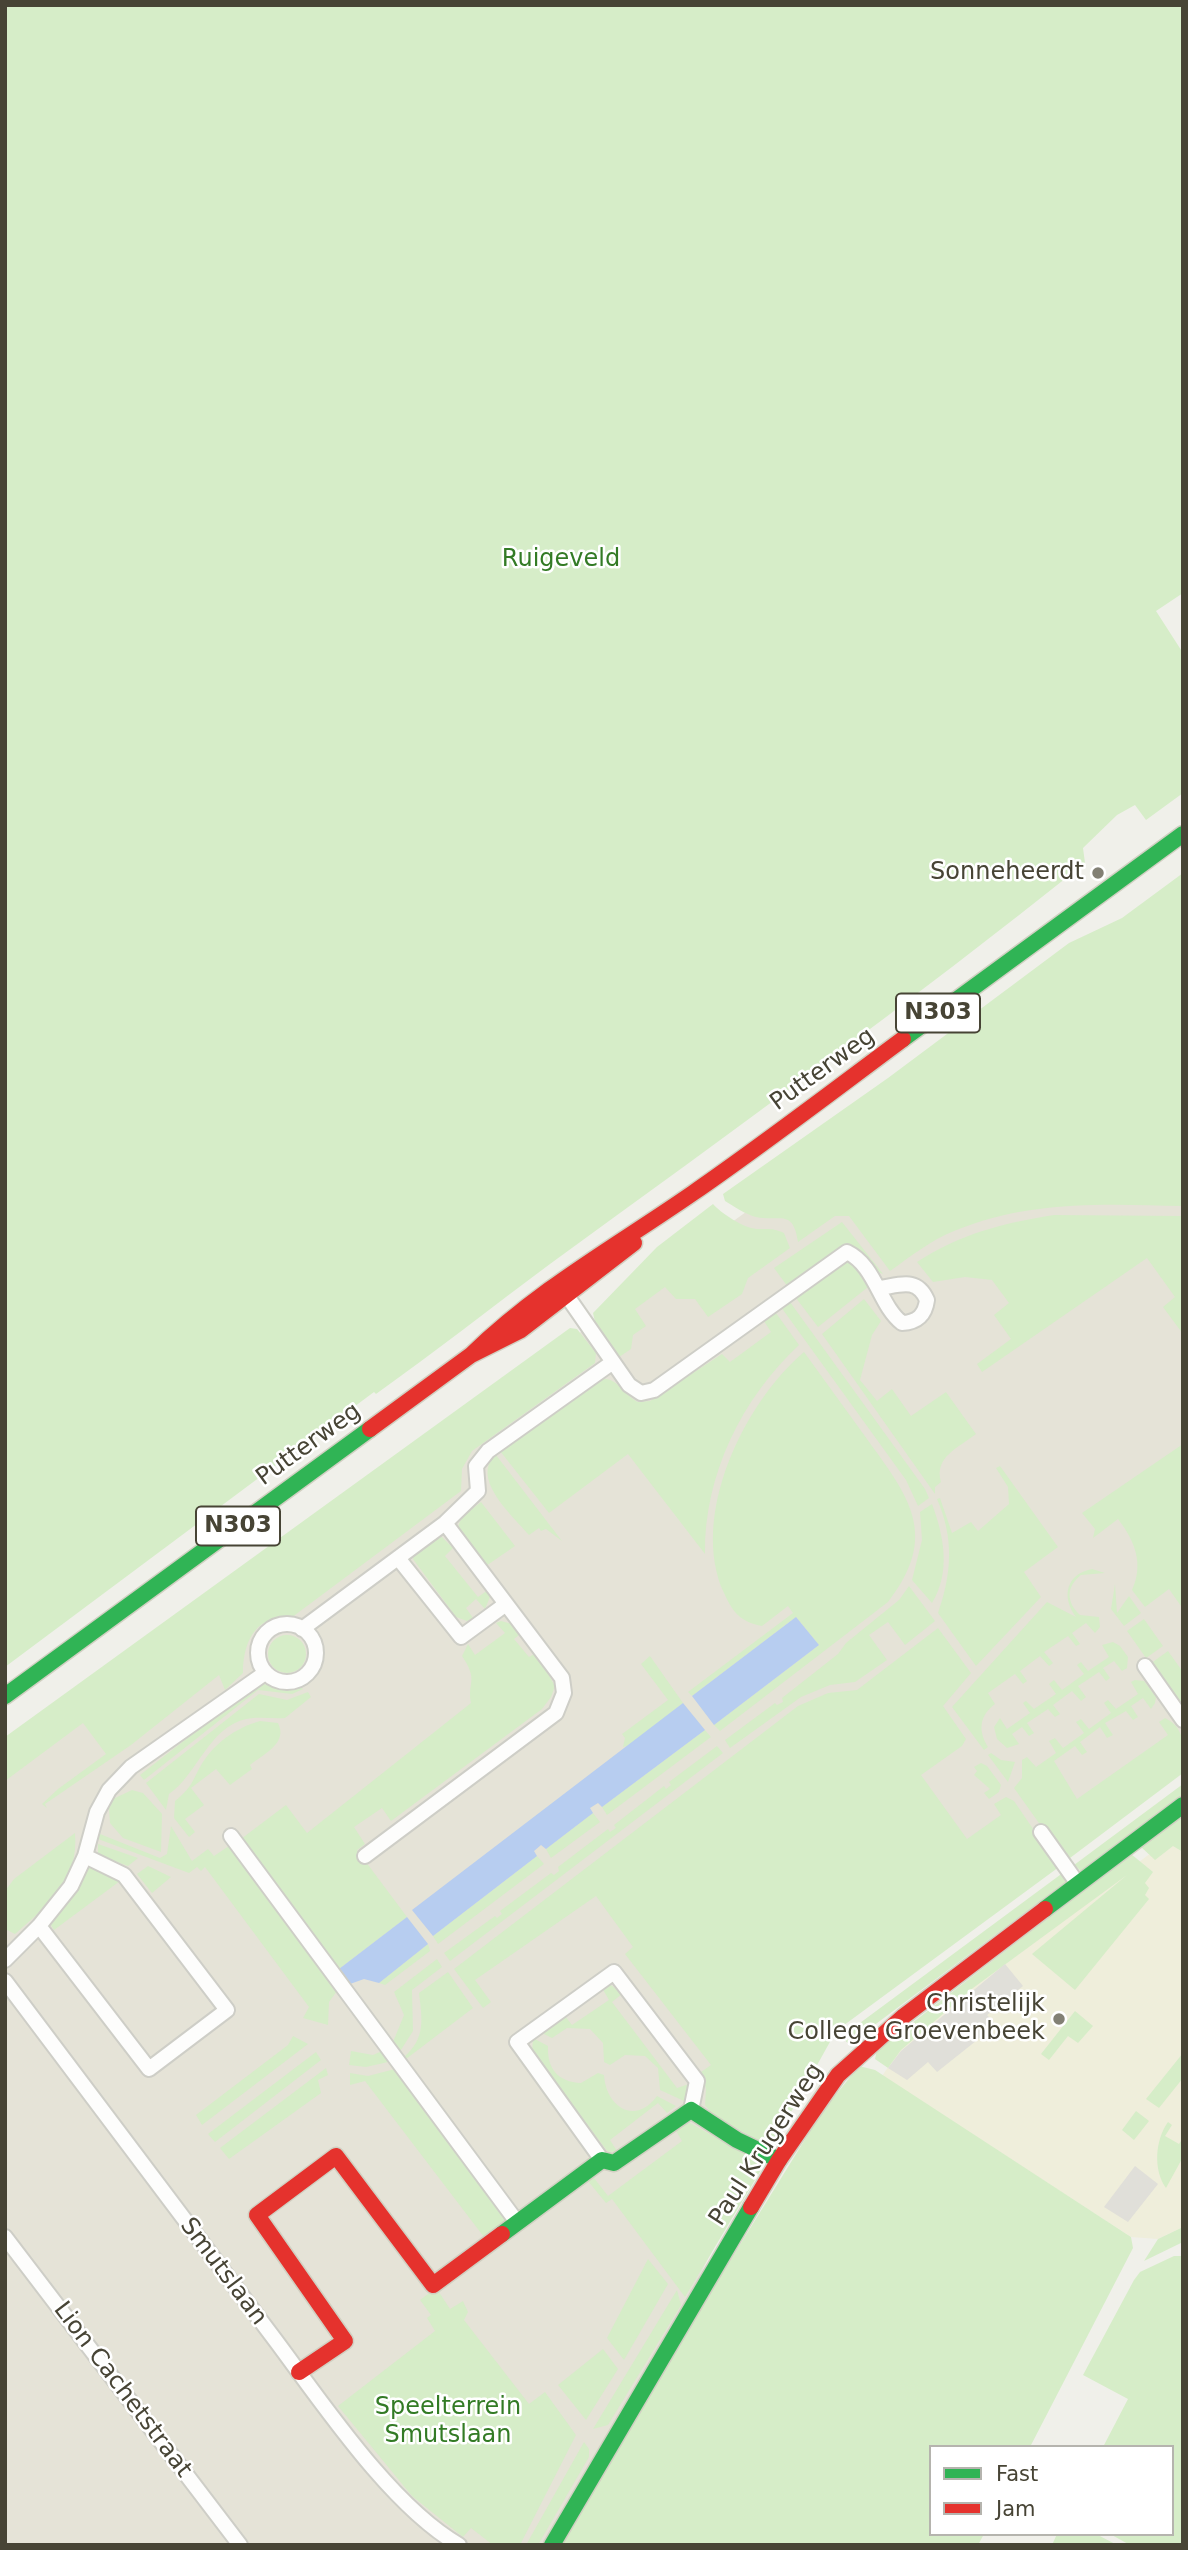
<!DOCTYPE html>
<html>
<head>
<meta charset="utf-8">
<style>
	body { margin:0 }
	#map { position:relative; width:1188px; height:2550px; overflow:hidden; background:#f0f0ea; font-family:"DejaVu Sans",sans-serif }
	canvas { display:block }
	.frame { position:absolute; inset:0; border:7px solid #474435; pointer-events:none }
	.legend { position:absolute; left:929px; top:2445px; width:245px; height:91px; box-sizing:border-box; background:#fff; border:2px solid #b5b4ae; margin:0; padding:9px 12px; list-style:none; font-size:21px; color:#474435 }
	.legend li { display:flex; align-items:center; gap:14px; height:35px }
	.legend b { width:35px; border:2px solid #b5b4ae }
</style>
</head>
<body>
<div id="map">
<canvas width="1188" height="2550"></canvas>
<div class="frame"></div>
<ul class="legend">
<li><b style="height:9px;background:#30b455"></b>Fast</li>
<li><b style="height:9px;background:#e5322d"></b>Jam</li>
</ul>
</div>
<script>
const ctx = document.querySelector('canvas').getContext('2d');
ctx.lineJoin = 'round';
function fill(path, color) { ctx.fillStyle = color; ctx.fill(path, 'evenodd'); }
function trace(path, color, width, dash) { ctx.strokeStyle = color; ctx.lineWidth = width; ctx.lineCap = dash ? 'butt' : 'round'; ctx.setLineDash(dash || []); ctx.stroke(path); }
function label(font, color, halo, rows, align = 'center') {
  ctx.font = font + ' "DejaVu Sans",sans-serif'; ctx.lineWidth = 5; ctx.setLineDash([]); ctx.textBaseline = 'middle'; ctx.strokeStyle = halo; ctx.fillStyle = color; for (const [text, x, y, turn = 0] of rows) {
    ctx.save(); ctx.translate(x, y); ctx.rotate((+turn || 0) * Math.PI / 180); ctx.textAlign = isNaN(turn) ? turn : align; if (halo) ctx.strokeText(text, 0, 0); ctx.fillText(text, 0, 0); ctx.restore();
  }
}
fill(new Path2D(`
	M 1183,894 L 1183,1749 L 823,2029 L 565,2545 L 5,2545 L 5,1751 Z`), '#e5e3d7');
fill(new Path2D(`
	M 1183,1829 L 1183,2227 L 1158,2239 L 1131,2237 L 882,2076 L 900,2050 L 972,1987 Z`), '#efeedb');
fill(new Path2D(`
	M 5,5 L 1183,5 L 1183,593 L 1156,611 L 1183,653 L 1183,793 L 1146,820 L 1135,805 L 1117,815 L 1083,848 L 1085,863 C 911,1002 730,1133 550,1264 C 492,1307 435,1352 376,1394 L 374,1392 L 5,1667 Z
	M 1183,873 L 1183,1206 C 1104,1204 1028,1200 954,1231 C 931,1240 910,1257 890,1271 L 849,1216 L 835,1216 L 798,1242 C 793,1208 780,1222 756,1217 C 747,1215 733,1206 725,1201 L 723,1194 L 888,1078 L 1069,943 L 1122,918 Z
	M 713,1204 C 721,1213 740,1225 751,1228 C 765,1231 769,1226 784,1233 L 790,1248 L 748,1278 L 742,1294 L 708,1317 L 695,1299 L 676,1299 L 665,1287 L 635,1309 L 646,1326 L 633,1335 L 631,1349 L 619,1357 L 595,1322 L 593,1313 L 657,1247 Z
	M 1054,1215 L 1183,1216 L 1183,1334 L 1163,1307 L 1175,1297 L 1147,1258 L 982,1372 L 977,1364 L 1011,1339 L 994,1315 L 1009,1303 L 992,1280 L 965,1277 L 933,1282 L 917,1262 C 960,1234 1003,1223 1054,1215 Z
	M 842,1222 L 883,1274 L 873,1270 L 855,1247 L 846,1245 L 788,1287 L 774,1268 Z
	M 846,1262 L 853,1265 L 868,1287 L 818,1327 L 796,1298 Z
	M 864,1299 L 881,1321 L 872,1335 L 860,1380 L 877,1401 L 892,1389 L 911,1416 L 946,1392 L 976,1434 C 958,1448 934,1457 941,1482 L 935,1487 L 935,1494 L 822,1334 Z
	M 790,1302 L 925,1489 L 929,1498 L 918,1506 L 906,1480 L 781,1307 Z
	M 776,1313 L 799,1345 C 742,1398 704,1475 705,1554 L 628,1454 L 549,1513 L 500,1451 L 600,1379 C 617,1376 624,1395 638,1402 L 650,1401 L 722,1354 L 730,1362 L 771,1332 L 764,1321 Z
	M 570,1328 L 577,1329 L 596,1353 L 595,1363 L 472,1451 L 462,1469 L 461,1491 L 291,1618 C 256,1614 243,1642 243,1673 L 225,1690 L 219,1675 L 131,1745 L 45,1804 L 47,1808 L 42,1804 L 58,1789 L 106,1754 L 83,1723 L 5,1781 L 5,1737 Z
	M 804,1352 C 825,1381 846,1410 867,1439 C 909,1497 940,1535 888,1602 L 720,1731 L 714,1725 L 819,1645 L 796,1617 L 692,1696 L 688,1692 L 793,1613 L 788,1606 L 762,1626 C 741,1622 733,1613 724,1593 C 689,1516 744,1403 804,1352 Z
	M 1183,1444 L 1183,1609 L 1169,1589 L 1145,1607 L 1132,1590 C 1144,1564 1135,1541 1118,1519 L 1093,1538 L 1095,1529 L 1082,1513 Z
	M 496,1455 L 562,1541 L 546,1529 L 541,1531 L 539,1528 L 529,1535 C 514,1517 469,1478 496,1455 Z
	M 1000,1466 L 1058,1547 L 1024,1572 L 1041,1597 L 976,1666 L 938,1613 C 952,1573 954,1538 937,1499 L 940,1498 L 952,1533 L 971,1522 L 978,1531 L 1009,1504 L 1008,1487 L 996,1468 Z
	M 481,1502 L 515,1546 L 486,1566 L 458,1527 L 461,1518 Z
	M 932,1504 C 944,1536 951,1572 932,1603 L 912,1580 L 922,1540 L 920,1512 Z
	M 438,1533 L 453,1548 L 445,1556 L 478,1597 L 488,1590 L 490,1597 L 485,1609 L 476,1599 L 466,1608 L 473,1618 L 467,1621 L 456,1617 L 413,1559 L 415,1551 Z
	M 1092,1569 L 1105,1573 L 1081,1575 C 1066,1587 1066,1602 1080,1615 L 1099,1617 L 1100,1627 L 1095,1633 L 1086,1623 L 1072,1633 L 1080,1644 L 1076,1646 L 1068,1636 L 1044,1652 L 1053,1663 L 1049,1666 L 1040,1656 L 1020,1671 L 1027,1681 L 1023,1684 L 1015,1674 L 988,1693 L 995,1704 C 979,1716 978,1731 988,1747 L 984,1750 L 952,1707 L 1047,1602 L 1076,1617 C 1061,1597 1066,1574 1092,1569 Z
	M 1115,1584 L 1117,1613 L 1129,1596 L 1141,1613 L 1124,1626 L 1111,1609 Z
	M 909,1586 L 935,1621 L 905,1645 L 888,1622 L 869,1635 L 887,1660 L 855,1682 L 830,1685 L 801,1697 L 730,1748 L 725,1740 L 775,1703 L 777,1705 L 783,1702 L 782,1698 L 838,1654 L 846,1643 L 899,1600 Z
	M 1144,1619 L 1163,1646 L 1146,1658 L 1127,1631 Z
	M 501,1621 L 512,1624 L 519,1635 L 514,1639 L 529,1657 L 536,1653 L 555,1686 L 551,1697 L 542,1709 L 391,1821 L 382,1808 L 354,1827 L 365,1844 L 357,1850 L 407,1917 L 339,1969 L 241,1839 L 286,1805 L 307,1833 L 471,1703 C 467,1682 479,1681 462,1656 L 468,1644 L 475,1655 L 505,1633 L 496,1623 Z
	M 938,1628 L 971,1673 L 943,1706 L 966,1739 L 962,1746 L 921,1775 L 967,1839 L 1001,1815 L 994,1804 L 1006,1797 L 1014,1801 L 1059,1867 L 836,2031 L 771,2148 L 712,2114 L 705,2105 L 706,2089 L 701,2072 L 711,2065 L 625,1954 L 633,1947 L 596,1896 L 475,1980 L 491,2002 L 483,2008 L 454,1969 L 798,1706 L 828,1693 L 857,1690 Z
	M268 1654a19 19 0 1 1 38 0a19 19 0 1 1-38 0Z
	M 1113,1642 L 1120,1646 L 1128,1657 L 1127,1668 L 1122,1671 L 1114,1661 L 1103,1668 L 1110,1678 L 1106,1681 L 1099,1672 L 1078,1686 L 1086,1697 L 1081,1701 L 1072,1691 L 1053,1705 L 1060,1714 L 1055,1717 L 1048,1709 L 1027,1723 L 1034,1733 L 1029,1736 L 1022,1727 L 1012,1734 L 1019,1744 L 1007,1748 L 997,1739 L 994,1727 L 1000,1718 L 1007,1729 L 1030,1713 L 1023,1703 L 1026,1701 L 1034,1709 L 1056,1694 L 1049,1684 L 1054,1680 L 1062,1690 L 1084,1674 L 1077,1665 L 1081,1662 L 1088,1671 L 1109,1657 L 1102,1645 Z
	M 1168,1651 L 1183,1672 L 1183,1709 L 1150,1664 Z
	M 650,1656 L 683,1703 L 630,1745 L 623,1747 L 625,1738 L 622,1734 L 668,1700 L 641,1664 Z
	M 1135,1680 L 1144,1681 L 1156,1697 L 1155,1703 L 1151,1709 L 1143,1698 L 1131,1706 L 1138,1717 L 1133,1720 L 1126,1711 L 1105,1723 L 1113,1735 L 1107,1738 L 1100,1727 L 1080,1742 L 1087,1752 L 1082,1755 L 1075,1746 L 1054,1761 L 1077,1799 L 1168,1735 L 1159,1722 L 1165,1718 C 1188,1729 1183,1752 1183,1773 L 1066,1861 L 1014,1788 L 1022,1778 L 1022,1760 L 1027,1757 L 1036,1767 L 1056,1753 L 1049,1741 L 1055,1738 L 1063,1748 L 1084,1733 L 1076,1722 L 1081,1719 L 1089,1729 L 1111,1713 L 1104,1703 L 1108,1700 L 1116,1709 L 1138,1694 L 1131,1682 Z
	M 258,1683 L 283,1688 L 299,1685 L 303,1689 L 292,1694 L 258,1690 L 144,1780 L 140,1775 Z
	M 308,1692 L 311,1697 L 285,1718 C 272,1719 259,1716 246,1719 C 208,1728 198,1774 169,1794 L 166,1810 L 146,1783 L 259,1694 L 287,1700 Z
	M 260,1721 L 278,1723 C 288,1743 265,1753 250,1765 L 252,1769 L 230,1785 L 216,1769 L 191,1788 L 204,1805 L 185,1819 L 195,1832 L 189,1837 L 174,1818 L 175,1801 C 191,1788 191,1784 200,1767 C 213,1744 235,1728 260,1721 Z
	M 705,1730 L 711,1737 L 607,1815 L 602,1807 Z
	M 717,1746 L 723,1753 L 450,1961 L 444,1953 L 495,1916 L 497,1918 L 502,1914 L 500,1911 L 551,1873 L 554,1875 L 559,1871 L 558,1867 L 608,1829 L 610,1832 L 616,1828 L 614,1825 L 664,1786 L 666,1789 L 671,1785 L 669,1782 Z
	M 991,1753 L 1001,1760 L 1015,1762 L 1008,1782 L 988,1755 Z
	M 981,1763 L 987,1766 L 1001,1785 L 999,1792 L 989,1799 L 984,1793 L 990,1789 L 974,1775 L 977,1771 L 974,1767 Z
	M 1183,1784 L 1183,1798 L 1081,1871 L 1074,1865 Z
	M 132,1790 L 143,1793 L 162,1814 L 161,1852 L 123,1838 L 110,1823 L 109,1808 L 113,1799 Z
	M 593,1813 L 600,1822 L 551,1858 L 546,1849 Z
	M 1183,1814 L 1183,1852 L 1173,1846 L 1155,1860 L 1140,1846 Z
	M 171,1826 L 192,1861 L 208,1849 L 214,1856 L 229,1846 L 337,1991 L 329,2002 L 328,2025 L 303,2018 L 309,2007 L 205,1867 L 201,1871 L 197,1867 L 189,1873 L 98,1839 L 100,1834 L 160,1858 L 167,1854 Z
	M 75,1833 C 79,1881 49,1904 15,1934 L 5,1929 L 5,1891 L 14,1879 Z
	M 98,1844 L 138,1858 L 128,1866 L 98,1855 Z
	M 1131,1854 L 1153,1872 L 1145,1883 L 1149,1888 L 1145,1895 L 1149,1899 L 1075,1990 L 1032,1954 L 1127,1875 L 973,1988 L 901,2050 L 888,2068 L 875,2059 L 877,2050 Z
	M 537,1856 L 544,1864 L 438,1944 L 433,1936 Z
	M 148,1866 L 171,1877 L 152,1893 L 137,1874 Z
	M 88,1867 L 105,1871 L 120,1881 L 54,1930 L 49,1922 L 74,1892 Z
	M 1064,1872 L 1070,1879 L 849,2044 L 841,2037 Z
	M 428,1944 L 430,1951 L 385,1985 L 379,1983 Z
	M 437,1959 L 442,1967 L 412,1990 L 413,2031 L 399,2053 L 393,2042 L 404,2015 L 394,1992 Z
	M 448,1972 L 473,2008 L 406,2059 L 404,2057 C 426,2038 422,2019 419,1993 Z
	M 611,1985 L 622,1994 L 612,2002 L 677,2088 L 689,2084 L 690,2095 L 684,2101 L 660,2090 L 658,2068 L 645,2056 L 625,2055 L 610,2065 L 604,2062 L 603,2043 L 590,2029 L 567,2028 L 552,2038 L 540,2032 L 565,2016 L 572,2025 L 609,2000 L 601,1986 Z
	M 1075,2011 L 1093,2026 L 1078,2043 L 1068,2036 L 1049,2060 L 1041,2054 Z
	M 293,2036 L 308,2044 L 202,2125 L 196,2115 L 288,2045 Z
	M 533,2038 L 548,2046 C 547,2069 558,2082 581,2083 L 598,2073 L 604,2075 C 606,2107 635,2126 657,2096 L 676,2106 L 667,2113 L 658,2103 L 610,2140 L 617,2151 L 608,2152 L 532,2053 Z
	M 351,2051 L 373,2055 L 382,2051 L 388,2062 L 366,2067 L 349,2065 Z
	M 316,2052 L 321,2060 L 215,2142 L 208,2134 Z
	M 1183,2053 L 1183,2078 L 1159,2108 L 1146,2099 Z
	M 859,2066 L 875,2070 L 1131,2237 L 1133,2248 L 1030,2447 L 931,2447 L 931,2534 L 984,2534 L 978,2545 L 560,2545 L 663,2369 L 822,2112 Z
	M 326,2068 L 328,2075 L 318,2080 L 321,2093 L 229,2159 L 220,2148 Z
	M 395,2069 L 507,2221 L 484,2237 L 365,2081 L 350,2085 L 350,2073 L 368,2076 Z
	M 1136,2111 L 1149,2121 L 1134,2140 L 1122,2130 Z
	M 1168,2122 L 1172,2125 L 1165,2136 L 1179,2144 L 1183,2138 L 1183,2157 L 1166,2188 C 1153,2170 1155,2140 1168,2122 Z
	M 690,2123 L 764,2165 L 685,2297 L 612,2199 L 606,2203 L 588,2181 L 594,2178 L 608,2196 L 682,2141 L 675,2129 Z
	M 1183,2227 L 1183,2242 L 1144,2261 L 1158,2239 Z
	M 500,2240 L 439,2292 L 450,2309 L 463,2301 L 468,2312 L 464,2320 L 529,2404 L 545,2392 L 576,2435 L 520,2545 L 493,2545 L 471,2528 L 463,2537 L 412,2496 L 338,2406 L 435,2331 L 427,2318 L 431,2315 L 420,2300 Z
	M 1174,2256 L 1183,2256 L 1183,2545 L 1130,2545 L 1110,2534 L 1172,2534 L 1172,2447 L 1103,2447 L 1128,2399 L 1083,2375 L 1134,2280 L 1140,2272 Z
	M 648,2259 L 668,2284 L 624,2360 L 607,2338 Z
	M 677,2290 L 681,2305 L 608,2425 L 593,2429 Z
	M 603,2349 L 618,2369 L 586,2420 L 558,2385 Z
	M 584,2442 L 589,2449 L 589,2457 L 538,2545 L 526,2545 Z
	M 1057,2534 L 1096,2534 L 1117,2545 L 1052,2545 Z`), '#d6edc8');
fill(new Path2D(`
	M 1005,1964 L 1023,1986 L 987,2015 L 996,2025 L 937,2072 L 928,2062 L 907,2080 L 888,2068 L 901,2051 Z
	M 1135,2166 L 1158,2184 L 1128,2222 L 1104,2207 Z`), '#e0dfd9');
fill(new Path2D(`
	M 796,1617 L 819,1645 L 714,1725 L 692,1696 Z
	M 683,1703 L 705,1730 L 602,1807 L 598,1803 L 590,1808 L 593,1813 L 546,1849 L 541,1845 L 534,1851 L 537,1856 L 433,1936 L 412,1910 Z
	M 407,1917 L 428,1944 L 379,1983 L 364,1979 L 350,1984 L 339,1969 Z`), '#b7cdf0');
const street = new Path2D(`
	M 567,1296 L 629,1385 L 641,1393 L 654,1390 L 847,1252 C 876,1266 879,1305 902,1323 C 918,1322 925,1315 927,1300 C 917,1277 900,1285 880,1288
	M 398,1558 L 461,1637 L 506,1604
	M258 1653a29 29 0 1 1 58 0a29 29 0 1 1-58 0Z
	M 302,1629 L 445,1523 L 478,1491 L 476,1466 L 488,1451 L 613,1362
	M 1145,1666 L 1183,1720
	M 1041,1832 L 1078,1884
	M 231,1836 L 517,2222
	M 365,1856 L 556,1713 L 564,1693 L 562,1678 L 445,1523
	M 39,1926 L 71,1886 L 85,1856 L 97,1812 L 109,1790 L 131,1767 L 265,1673
	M 5,1960 L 39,1926 L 149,2069 L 227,2010 L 124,1875 L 85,1856
	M 5,1981 C 96,2101 185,2222 276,2341 C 323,2404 392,2507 459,2545
	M 602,2160 L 517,2042 L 614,1972 L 697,2081 L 691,2110
	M 5,2237 L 240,2545`);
const fast = new Path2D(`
	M 903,1039 L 1183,834
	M 5,1696 L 370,1429
	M 1045,1909 L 1183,1805
	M 502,2234 L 602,2160 L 614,2163 L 691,2110 L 737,2140 L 779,2160
	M 552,2545 L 751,2207`);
const jam = new Path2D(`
	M 471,1355 C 540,1288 615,1247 693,1193 C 764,1144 833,1091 903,1039
	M 370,1429 L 471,1355 L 521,1330 L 634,1243
	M 751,2207 L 779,2160 L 838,2075 L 904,2016 L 1045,1909
	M 299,2372 L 345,2341 L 257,2215 L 336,2156 L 433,2285 L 502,2234`);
trace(street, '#cecec7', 18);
trace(fast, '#d1d0c2', 19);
trace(jam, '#d1d0c2', 19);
trace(street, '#fdfdfc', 14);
trace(fast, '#30b455', 16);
trace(jam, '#e5322d', 16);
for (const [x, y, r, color] of [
	[1098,873,7,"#828074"],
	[1059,2019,7,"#828074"]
]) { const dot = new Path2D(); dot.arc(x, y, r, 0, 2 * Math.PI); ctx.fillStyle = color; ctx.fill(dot); trace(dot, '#fff', 2.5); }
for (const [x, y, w] of [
	[938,1013,84],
	[238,1526,84]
]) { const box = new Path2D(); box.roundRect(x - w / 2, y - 19.5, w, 39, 5); ctx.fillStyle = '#fff'; ctx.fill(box); trace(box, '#474435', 2); }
label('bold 23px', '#474435', null, [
	["N303",938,1013],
	["N303",238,1526]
]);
label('24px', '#337b25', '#fff', [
	["Ruigeveld",561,560],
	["Speelterrein",448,2408],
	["Smutslaan",448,2436]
]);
label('24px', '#474435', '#fff', [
	["Sonneheerdt",1084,873],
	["Christelijk",1045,2005],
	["College Groevenbeek",1045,2033]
], 'right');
label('24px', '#474435', '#fff', [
	["Putterweg",823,1070,-36],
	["Putterweg",309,1445,-36],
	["Paul Krugerweg",767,2145,-57],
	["Smutslaan",223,2272,53],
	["Lion Cachetstraat",122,2390,53]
]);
</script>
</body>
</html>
